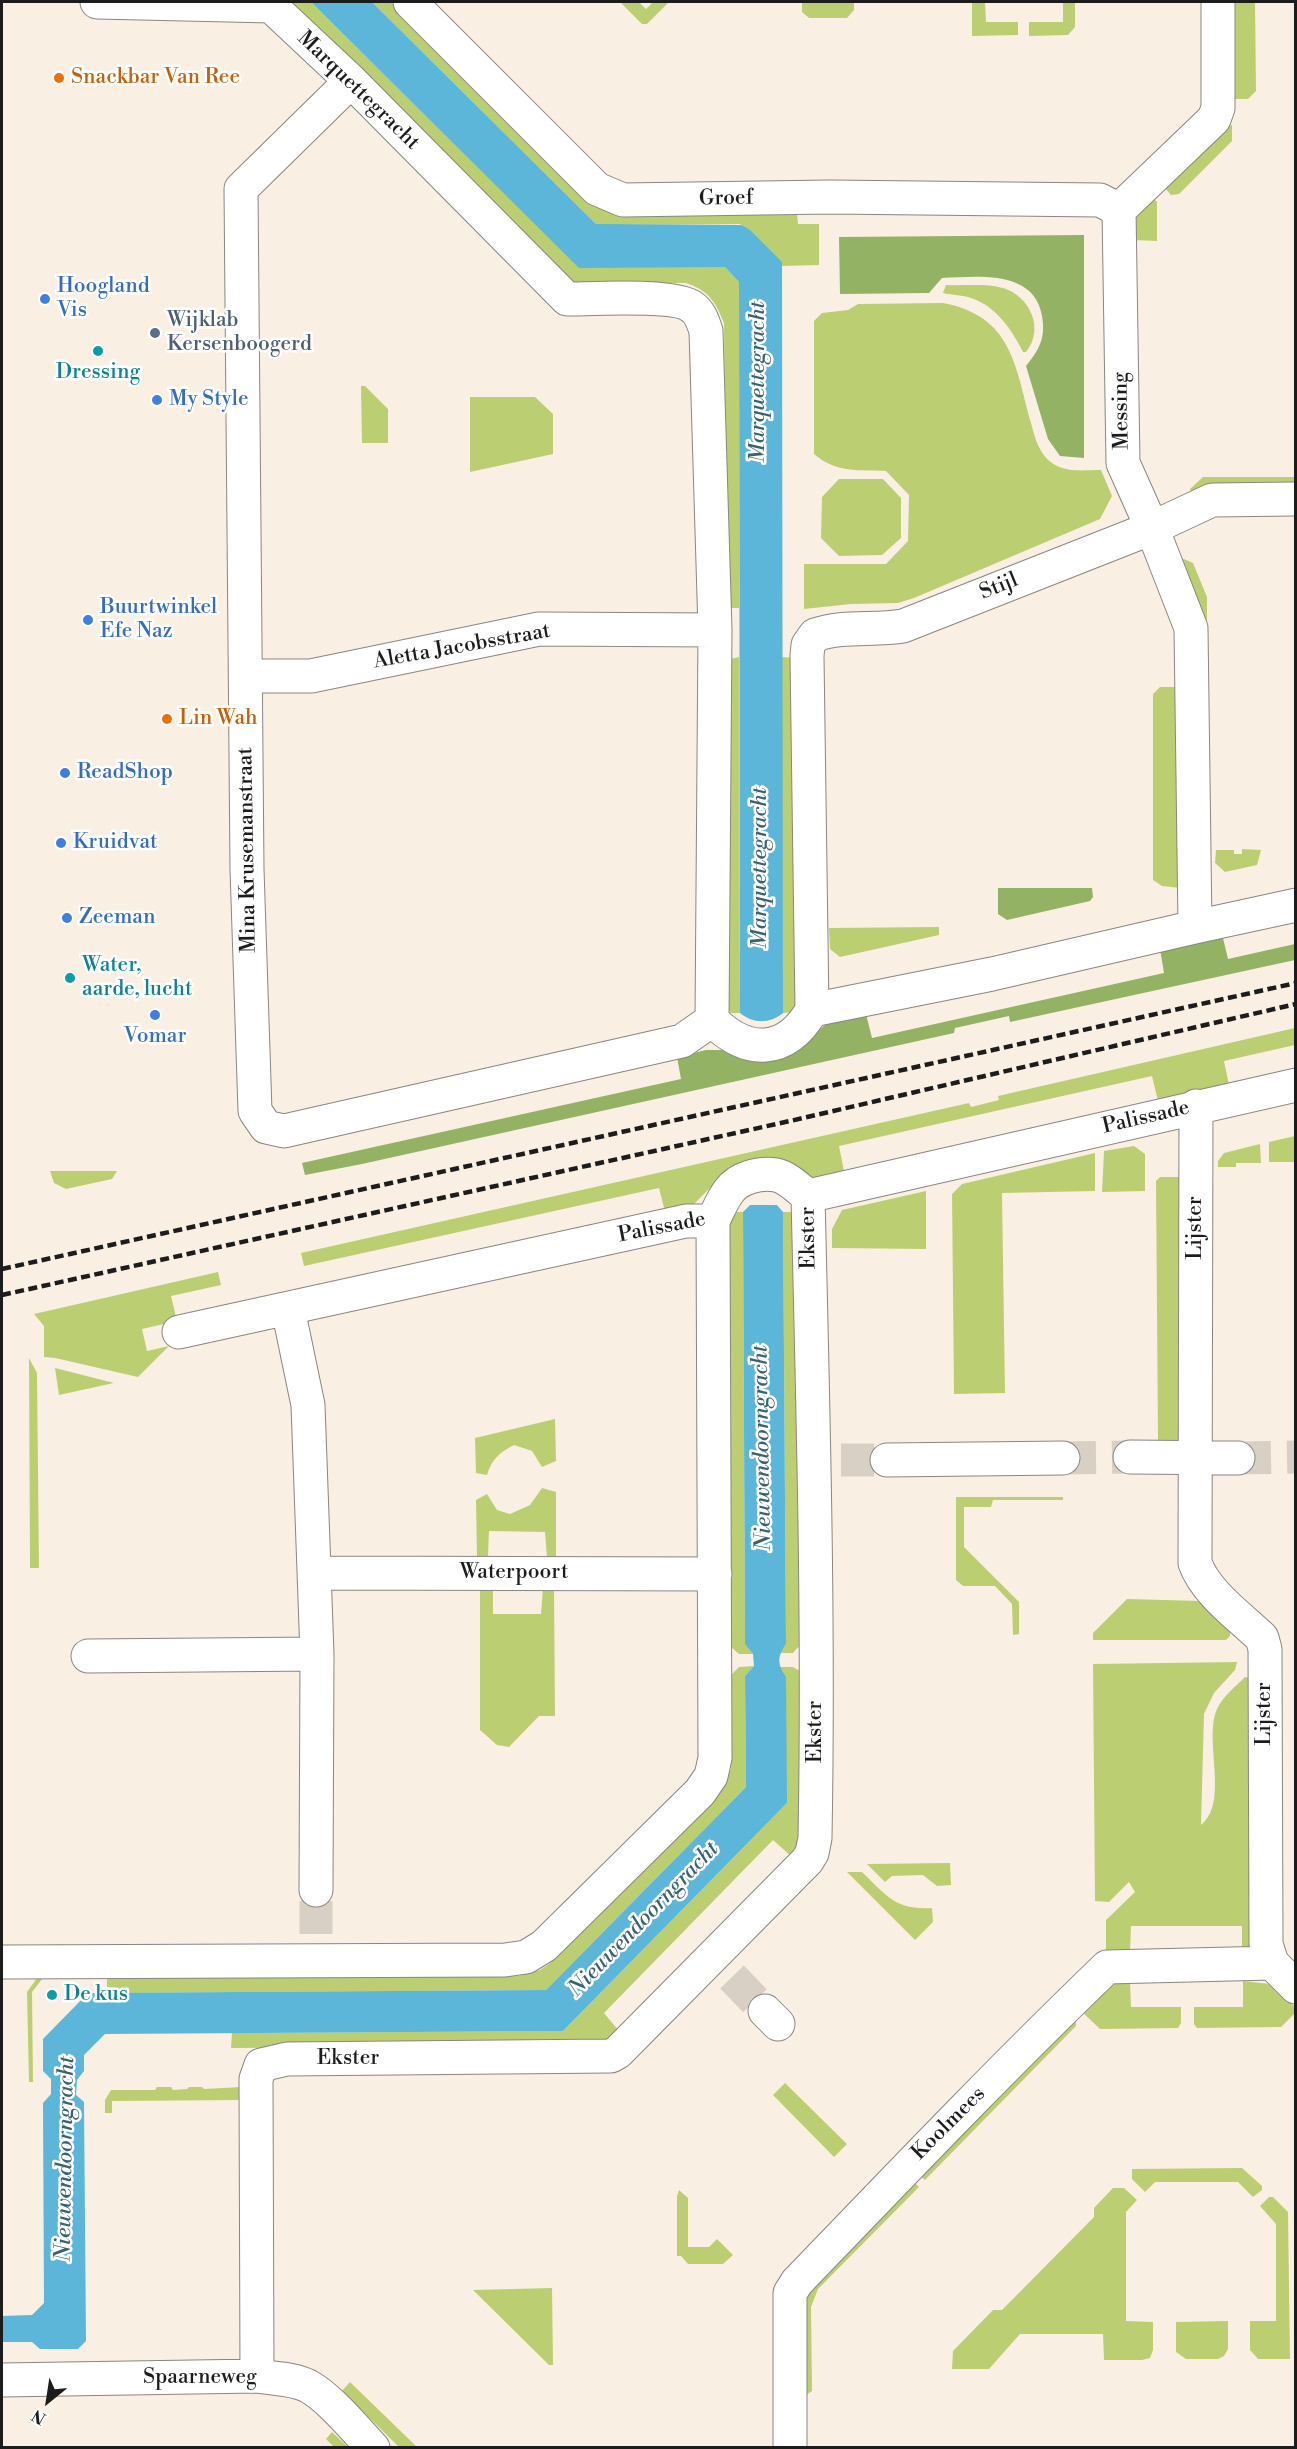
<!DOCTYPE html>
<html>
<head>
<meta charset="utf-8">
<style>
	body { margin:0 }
	#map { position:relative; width:1297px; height:2449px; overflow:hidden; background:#f9f0e3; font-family:"Libre Bodoni",serif }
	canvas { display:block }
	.frame { position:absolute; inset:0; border:3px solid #1c1c1c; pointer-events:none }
	.north { position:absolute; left:18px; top:2371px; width:60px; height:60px; -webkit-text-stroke:4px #fff; paint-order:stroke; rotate:210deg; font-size:16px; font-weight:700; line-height:24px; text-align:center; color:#1c1c1c }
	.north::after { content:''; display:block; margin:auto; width:21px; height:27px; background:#1c1c1c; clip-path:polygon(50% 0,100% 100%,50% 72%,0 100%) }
</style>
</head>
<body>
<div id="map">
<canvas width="1297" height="2449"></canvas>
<div class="frame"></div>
<div class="north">N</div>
</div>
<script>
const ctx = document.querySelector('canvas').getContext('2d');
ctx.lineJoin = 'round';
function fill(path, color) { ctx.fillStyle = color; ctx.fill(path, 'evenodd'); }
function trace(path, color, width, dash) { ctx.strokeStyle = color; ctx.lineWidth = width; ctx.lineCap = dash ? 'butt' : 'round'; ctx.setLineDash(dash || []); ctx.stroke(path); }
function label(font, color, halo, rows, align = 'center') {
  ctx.font = font + ' "Libre Bodoni",serif'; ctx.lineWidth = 5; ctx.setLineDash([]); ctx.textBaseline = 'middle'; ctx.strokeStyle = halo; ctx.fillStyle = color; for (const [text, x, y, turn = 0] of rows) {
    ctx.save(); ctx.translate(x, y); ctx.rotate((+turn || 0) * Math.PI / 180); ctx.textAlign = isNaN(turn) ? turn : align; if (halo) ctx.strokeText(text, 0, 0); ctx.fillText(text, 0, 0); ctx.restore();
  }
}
fill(new Path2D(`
	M 290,2 L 311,2 L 579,267 L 725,267 L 739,282 L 739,608 L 726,608 L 724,323 C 715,301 709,291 686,283 L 574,283 Z
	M 372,2 L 391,2 L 598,204 L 797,213 L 798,224 L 819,224 L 819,265 L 780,266 L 780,262 L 740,224 L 597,225 Z
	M 620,2 L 639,2 L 646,9 L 653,2 L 669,2 L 647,24 L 642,24 Z
	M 802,2 L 854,2 L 854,10 L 847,18 L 809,18 L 802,12 Z
	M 972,2 L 985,2 L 986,22 L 1018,22 L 1018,35 L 972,36 Z
	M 1063,2 L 1075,2 L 1075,27 L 1068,35 L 1029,36 L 1029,22 L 1063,22 Z
	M 1230,2 L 1255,2 L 1256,91 L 1248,99 L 1231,99 Z
	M 1232,125 L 1232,141 L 1179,194 L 1171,195 L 1164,187 L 1220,129 Z
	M 1153,198 L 1157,202 L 1157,241 L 1132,240 C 1130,222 1140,210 1153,198 Z
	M 946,285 C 964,286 986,283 1003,288 C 1030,296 1045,329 1026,352 L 1023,352 C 1012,330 996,306 971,298 C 963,295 952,295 943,293 Z
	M 943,303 C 1012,316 1015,365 1031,423 C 1035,438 1039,454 1052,463 C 1065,473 1086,470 1101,470 L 1112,496 L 1100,519 L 914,598 L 898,603 L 851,604 L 804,609 L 804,564 L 886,564 L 908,541 L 909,495 L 886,471 C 859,470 836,473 814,454 L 814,321 L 822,313 L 848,310 L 858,304 Z
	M 361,386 L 365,386 L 388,409 L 388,443 L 362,443 Z
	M 470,397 L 535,397 L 553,414 L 553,454 L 470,472 Z
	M 1203,477 L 1295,477 L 1295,486 L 1191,493 L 1190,489 Z
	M 839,479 L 883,479 L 901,498 L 901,538 L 882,555 L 839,556 L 821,538 L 822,497 Z
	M 1184,559 L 1193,563 L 1207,597 L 1207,622 L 1202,622 L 1177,561 Z
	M 739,657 L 740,1013 L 730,1013 L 727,1006 L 726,660 Z
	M 781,657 L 796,658 L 796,1012 L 783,1013 Z
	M 1160,687 L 1180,687 L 1181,888 L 1162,886 L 1153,880 L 1153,694 Z
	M 1242,849 L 1261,850 L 1257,865 L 1225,872 L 1215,863 L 1216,850 L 1234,850 L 1234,854 L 1242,854 Z
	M 939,927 L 939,935 L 840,957 L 830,949 L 829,928 Z
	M 1295,1028 L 1295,1045 L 1224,1061 L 1229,1085 L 1158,1101 L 1152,1076 L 839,1146 L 844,1171 L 815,1178 L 803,1174 L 727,1171 L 692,1206 L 665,1212 L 659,1188 L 304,1266 L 301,1253 L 969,1103 L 971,1107 L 999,1100 L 998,1096 Z
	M 1295,1136 L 1295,1162 L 1269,1162 L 1269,1142 Z
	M 1260,1144 L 1261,1163 L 1236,1163 L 1236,1167 L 1218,1167 L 1218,1161 L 1224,1153 Z
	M 1134,1146 L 1145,1154 L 1145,1191 L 1102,1192 L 1104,1151 Z
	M 1095,1153 L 1095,1191 L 1002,1193 L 1005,1393 L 954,1394 L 952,1194 L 962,1184 Z
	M 50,1171 L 117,1171 L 112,1179 L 66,1189 L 54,1183 Z
	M 1160,1177 L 1182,1177 L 1184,1445 L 1161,1445 L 1158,1441 L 1156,1181 Z
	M 926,1191 L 926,1249 L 832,1248 L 832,1229 L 842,1210 Z
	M 728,1212 L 743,1212 L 745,1643 L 753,1654 L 739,1654 L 731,1647 Z
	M 783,1212 L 798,1212 L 801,1644 L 793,1653 L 779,1653 L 786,1644 Z
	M 218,1272 L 221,1285 L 171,1296 L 177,1321 L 142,1329 L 147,1351 L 169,1346 L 138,1377 L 55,1358 L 44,1357 L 44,1326 L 34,1314 Z
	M 29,1358 L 37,1373 L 39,1568 L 30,1568 Z
	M 55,1368 L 114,1383 L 59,1395 Z
	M 555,1419 L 556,1461 L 542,1467 L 532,1451 L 514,1445 C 500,1452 491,1460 487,1475 L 476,1473 L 475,1438 Z
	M 542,1488 L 556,1492 L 556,1557 L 547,1557 L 545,1532 L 489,1531 L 488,1556 L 477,1558 L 476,1500 L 487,1494 L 497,1510 L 510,1514 L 530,1505 Z
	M 956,1497 L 1063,1497 L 1063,1500 L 993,1500 L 991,1507 L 964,1507 L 964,1547 L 1019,1602 L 1019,1634 L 1013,1635 L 1012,1604 L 995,1586 L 963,1586 L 956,1580 Z
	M 554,1587 L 555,1716 L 539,1716 L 509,1747 L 497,1745 L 480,1730 L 480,1589 L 490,1588 L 493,1591 L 493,1614 L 541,1614 L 543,1588 Z
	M 1127,1599 L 1201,1601 L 1230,1621 L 1230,1636 L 1226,1640 L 1093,1640 L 1093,1633 Z
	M 1237,1662 L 1235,1670 L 1214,1693 L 1204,1714 L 1201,1825 C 1230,1802 1203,1740 1217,1709 C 1223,1696 1235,1687 1245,1677 L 1251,1678 L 1251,1944 L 1249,1949 L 1242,1948 L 1242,1926 L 1131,1926 L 1130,1953 L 1106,1953 L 1106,1920 L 1135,1892 L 1129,1882 L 1109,1902 L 1095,1901 L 1093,1664 Z
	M 754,1666 L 745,1676 L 746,1787 L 546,1990 L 107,1993 L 107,1978 L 518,1976 L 540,1970 L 549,1964 L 720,1792 L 731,1769 L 731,1675 L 739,1667 Z
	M 779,1667 L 793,1667 L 800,1671 L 802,1838 L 791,1856 L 773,1840 L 604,2013 L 619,2031 L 611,2042 L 438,2047 L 231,2048 L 232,2033 L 563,2031 L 787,1803 Z
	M 950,1863 L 951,1885 L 937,1886 L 923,1875 L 892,1876 L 885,1882 L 867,1864 Z
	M 847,1872 L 862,1872 C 887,1896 895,1910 932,1908 L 933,1922 L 915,1940 Z
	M 40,1974 L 96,1974 L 96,1979 L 43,1978 L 32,1992 L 33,2082 L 29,2082 L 27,1992 Z
	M 1243,1981 L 1270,1984 L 1295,2007 L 1296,2012 L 1281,2027 L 1197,2028 L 1194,2024 L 1194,2007 L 1243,2007 Z
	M 1114,1982 L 1130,1982 L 1131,2007 L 1181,2007 L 1181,2023 L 1178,2028 L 1100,2029 L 1079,2009 Z
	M 1071,2017 L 1076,2021 L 1076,2026 L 925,2180 L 917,2173 Z
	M 785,2083 L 847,2144 L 834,2157 L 773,2095 Z
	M 157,2087 L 171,2087 L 173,2090 L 187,2089 L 189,2087 L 202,2087 L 204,2089 L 241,2087 L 241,2100 L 112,2101 L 112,2113 L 105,2113 L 105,2100 L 111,2090 L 155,2090 Z
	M 1242,2168 L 1262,2186 L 1262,2190 L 1253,2197 L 1238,2182 L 1155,2182 L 1145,2192 L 1132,2179 L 1132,2169 Z
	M 911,2179 L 919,2187 L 818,2289 L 811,2307 L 812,2391 L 806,2395 L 802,2294 Z
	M 1113,2188 L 1124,2188 L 1137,2200 L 1126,2212 L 1126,2321 L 1153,2322 L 1153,2350 L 1150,2358 L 1142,2360 L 1104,2360 L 1103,2334 L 1020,2334 L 989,2369 L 952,2369 L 953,2351 L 993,2310 L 1002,2310 L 1094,2217 L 1094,2208 Z
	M 679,2190 L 688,2198 L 688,2247 L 709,2247 L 717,2239 L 733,2255 L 723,2264 L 688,2264 L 681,2256 L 677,2256 L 677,2196 Z
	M 1269,2197 L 1273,2197 L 1288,2212 L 1290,2359 L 1258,2359 L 1250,2350 L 1250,2321 L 1276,2321 L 1276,2224 L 1260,2206 Z
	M 552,2288 L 553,2365 L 549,2365 L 473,2290 Z
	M 1228,2321 L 1228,2349 L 1224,2356 L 1218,2359 L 1186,2359 L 1176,2352 L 1176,2322 Z
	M 350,2382 L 417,2447 L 399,2447 L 342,2391 Z
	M 332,2432 L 348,2447 L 334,2447 L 326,2439 Z`), '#bbcf72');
fill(new Path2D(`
	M 1084,235 L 1084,458 L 1060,456 L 1048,439 L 1026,366 C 1039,350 1046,338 1042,316 C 1034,269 977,277 942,278 L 929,293 L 840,294 L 839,237 Z
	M 998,888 L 1092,888 L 1093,897 L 1090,901 L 1007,920 L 998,914 Z
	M 1222,934 L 1228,959 L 1295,944 L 1295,960 L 1010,1022 L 1009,1016 L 955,1028 L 954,1033 L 362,1164 L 305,1175 L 302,1163 L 681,1079 L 677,1057 L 706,1050 L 723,1050 L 745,1058 L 777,1059 L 799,1049 L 829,1021 L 866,1014 L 872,1038 L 1164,973 L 1160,949 Z`), '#94b264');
fill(new Path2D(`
	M 311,2 L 372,2 L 596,224 L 741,225 L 749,229 L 782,262 L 783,1013 C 770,1024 753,1024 740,1013 L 739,282 L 725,267 L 579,268 Z
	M 750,1205 L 777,1205 L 783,1212 L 786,1644 C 777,1657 777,1664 786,1677 L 787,1803 L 563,2031 L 105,2034 L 84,2055 L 84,2071 L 77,2080 L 76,2095 L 84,2102 L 86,2341 L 78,2349 L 40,2349 L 32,2342 L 2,2342 L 2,2316 L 32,2315 L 44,2303 L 43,2103 L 51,2094 L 51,2079 L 43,2071 L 43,2039 L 88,1993 L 546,1990 L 746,1787 L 745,1676 L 754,1666 L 753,1654 L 745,1644 L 743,1212 Z`), '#5bb6d9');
trace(new Path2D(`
	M 1063,1458 L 1130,1457
	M 1238,1458 L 1296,1457
	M 841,1460 L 887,1460
	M 316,1934 L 316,1890
	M 732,1977 L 765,2011`), '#d8d0c5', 33, [33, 16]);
const street = new Path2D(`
	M 97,2 L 271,6 L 351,81 L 567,299 C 591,299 676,294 692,307 C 700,312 703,322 706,331 L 715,630 L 712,1020 C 747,1055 786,1055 812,1010 L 807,656 L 808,645 L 815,635 C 843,625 874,631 903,626 L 1152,528 L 1212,500 L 1296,499
	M 410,2 L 597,189 L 623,200 L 830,197 L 1100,200 L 1119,210
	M 351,81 L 241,189 L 247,869 L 255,1111 L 266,1127 L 284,1131 L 682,1041 L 712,1020
	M 1119,210 L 1214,119 L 1218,108 L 1218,2
	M 246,676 L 311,676 L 539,629 L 715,630
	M 1195,927 L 1296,905
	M 812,1010 L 992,974 L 1195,927 L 1191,628 L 1152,528 L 1123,463 L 1119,210
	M 1196,1106 L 1195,1563 C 1206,1593 1239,1616 1262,1638 L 1265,1649 L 1266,1944 L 1272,1963 L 1296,1987
	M 288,1309 L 308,1405 L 317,1654 L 316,1890
	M 179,1332 L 686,1221 L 713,1221 C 718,1211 722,1200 729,1191 C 738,1178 760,1172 776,1175 C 787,1177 799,1189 808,1196 L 1296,1085
	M 1130,1457 L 1238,1458
	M 887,1460 L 1063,1458
	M 314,1573 L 715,1574
	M 88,1656 L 317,1654
	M 2,1962 L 505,1960 L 526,1957 L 544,1946 L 700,1792 L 711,1776 L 715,1758 L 713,1221
	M 765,2011 L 778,2024
	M 257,2376 L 256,2079 L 261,2065 L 287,2059 L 611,2056 L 618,2052 L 807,1861 L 812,1853 L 815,1838 C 819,1624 813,1410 808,1196
	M 2,2380 L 257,2376 C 274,2379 292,2378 308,2386 C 330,2398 355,2429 373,2448
	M 790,2448 L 790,2293 L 797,2282 C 899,2176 1001,2069 1107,1967 L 1272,1963`);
trace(street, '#8a8680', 35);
trace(street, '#fff', 33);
trace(new Path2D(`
	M 2,1269 L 1296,983
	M 2,1295 L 790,1121 L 1296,1004`), '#1c1c1c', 4.5, [9, 4.5]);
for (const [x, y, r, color] of [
	[59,78,6,"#e8710a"],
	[45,299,6,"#3f7fe0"],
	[155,333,6,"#5c6f8a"],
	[98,351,6,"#0f9aa8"],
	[157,400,6,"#3f7fe0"],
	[88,620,6,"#3f7fe0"],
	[167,719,6,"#e8710a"],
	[65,773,6,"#3f7fe0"],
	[61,843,6,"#3f7fe0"],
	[67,918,6,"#3f7fe0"],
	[70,978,6,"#0f9aa8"],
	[155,1015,6,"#3f7fe0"],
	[52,1995,6,"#0f9aa8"]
]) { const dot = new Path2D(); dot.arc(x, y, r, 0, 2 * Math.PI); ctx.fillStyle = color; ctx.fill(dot); trace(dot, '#fff', 2); }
label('21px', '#c56008', '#fff', [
	["Snackbar Van Ree",71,78],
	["Lin Wah",179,719]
], 'left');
label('21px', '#1c1c1c', '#fff', [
	["Marquettegracht",358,91,44],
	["Groef",726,199,-1],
	["Messing",1122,411,-91],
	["Stijl",999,587,-22],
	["Aletta Jacobsstraat",462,647,-10],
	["Mina Krusemanstraat",248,850,-91],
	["Palissade",1146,1118,-13],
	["Palissade",662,1228,-11],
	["Lijster",1196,1228,-90],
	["Ekster",809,1238,-91],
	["Waterpoort",514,1573],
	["Lijster",1265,1714,-90],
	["Ekster",816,1732,-90],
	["Ekster",348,2059],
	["Koolmees",949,2124,-45],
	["Spaarneweg",200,2378]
]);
label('21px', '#366cbe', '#fff', [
	["Hoogland",57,287],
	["Vis",57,311],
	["My Style",169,400],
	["Buurtwinkel",100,608],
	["Efe Naz",100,632],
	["ReadShop",77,773],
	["Kruidvat",73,843],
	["Zeeman",79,918],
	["Vomar",155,1037,"center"]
], 'left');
label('21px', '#4e5e75', '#fff', [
	["Wijklab",167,321],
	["Kersenboogerd",167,345]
], 'left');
label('21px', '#0d838f', '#fff', [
	["Dressing",98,373,"center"],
	["Water,",82,966],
	["aarde, lucht",82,990],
	["De kus",64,1995]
], 'left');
label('italic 22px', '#386171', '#fff', [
	["Marquettegracht",759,382,-90],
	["Marquettegracht",761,868,-90],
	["Nieuwendoorngracht",763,1448,-91],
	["Nieuwendoorngracht",644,1920,-46],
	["Nieuwendoorngracht",66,2159,-89]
]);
</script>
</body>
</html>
